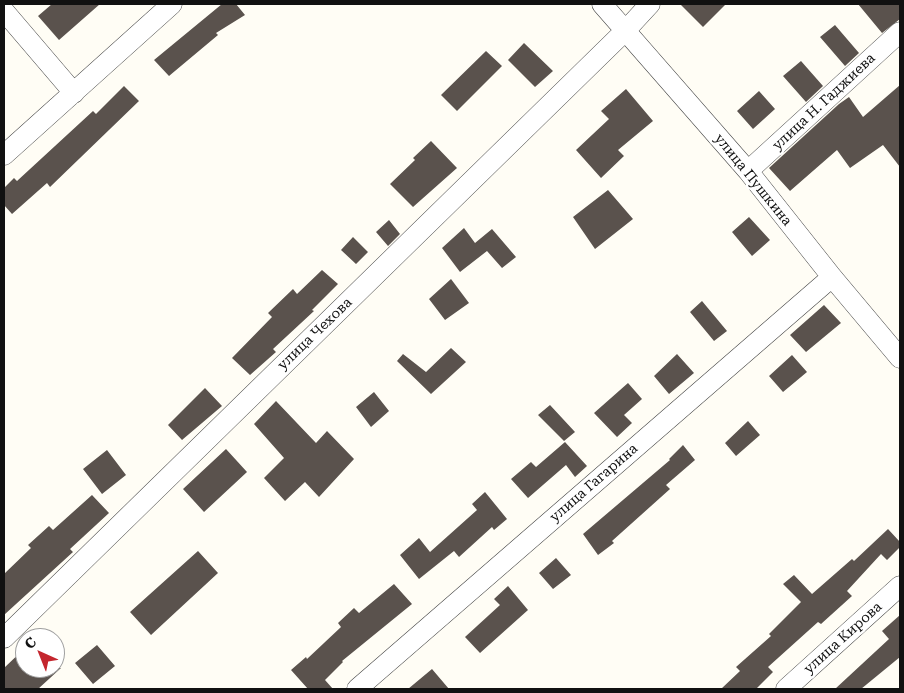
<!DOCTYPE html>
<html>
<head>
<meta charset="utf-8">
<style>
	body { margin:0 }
	#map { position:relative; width:904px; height:693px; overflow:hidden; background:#fffdf5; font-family:"Roboto Serif",serif }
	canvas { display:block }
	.frame { position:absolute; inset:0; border:5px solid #111; pointer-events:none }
	.north { position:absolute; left:15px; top:628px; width:50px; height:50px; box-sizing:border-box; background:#fff; border:1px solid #a0a0a0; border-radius:50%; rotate:316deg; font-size:14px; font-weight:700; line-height:20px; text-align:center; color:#111 }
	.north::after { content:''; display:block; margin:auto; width:18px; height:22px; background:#c4262e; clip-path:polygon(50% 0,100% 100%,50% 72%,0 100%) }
</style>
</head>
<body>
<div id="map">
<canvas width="904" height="693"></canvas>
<div class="frame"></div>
<div class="north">С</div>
</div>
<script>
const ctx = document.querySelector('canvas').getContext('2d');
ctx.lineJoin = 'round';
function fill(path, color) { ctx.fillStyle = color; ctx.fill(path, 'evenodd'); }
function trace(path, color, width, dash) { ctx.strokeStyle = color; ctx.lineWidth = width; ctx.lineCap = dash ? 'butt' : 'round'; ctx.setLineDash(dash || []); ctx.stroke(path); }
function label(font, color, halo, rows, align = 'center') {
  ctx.font = font + ' "Roboto Serif",serif'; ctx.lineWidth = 5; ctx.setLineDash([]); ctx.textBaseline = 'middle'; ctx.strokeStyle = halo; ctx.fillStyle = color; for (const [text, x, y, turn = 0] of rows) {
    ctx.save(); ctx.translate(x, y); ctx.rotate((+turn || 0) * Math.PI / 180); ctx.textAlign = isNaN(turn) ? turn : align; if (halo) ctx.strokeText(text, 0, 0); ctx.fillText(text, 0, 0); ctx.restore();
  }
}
fill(new Path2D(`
	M 52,4 L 100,4 L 59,40 L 38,16 Z
	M 222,4 L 236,4 L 245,15 L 216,33 L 218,35 L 169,76 L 154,60 Z
	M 680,4 L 726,4 L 703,27 Z
	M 858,4 L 900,4 L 900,19 L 882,33 Z
	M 835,25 L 859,53 L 845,66 L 820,37 Z
	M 524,43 L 553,71 L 535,87 L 508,60 Z
	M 486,51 L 502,66 L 457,111 L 441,95 Z
	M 801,61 L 823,86 L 806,102 L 783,76 Z
	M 900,85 L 900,167 L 883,145 L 850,168 L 837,150 L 790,191 L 769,168 L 839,104 L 849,97 L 863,117 Z
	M 124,86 L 139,101 L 50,187 L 47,183 L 12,214 L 4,205 L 4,188 L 14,178 L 17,181 L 93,111 L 96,114 Z
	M 626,89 L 653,121 L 618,150 L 624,156 L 601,178 L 576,150 L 609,119 L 601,111 Z
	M 759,91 L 775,109 L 753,129 L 737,111 Z
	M 431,141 L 457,168 L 413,207 L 390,184 L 415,160 L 413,158 Z
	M 608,190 L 633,219 L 595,249 L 573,217 Z
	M 749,217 L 770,240 L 752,256 L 732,232 Z
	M 389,220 L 400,234 L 388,246 L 376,232 Z
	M 464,228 L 475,243 L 492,229 L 516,257 L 502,268 L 487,251 L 460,272 L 442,248 Z
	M 353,237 L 368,252 L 356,264 L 341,250 Z
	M 322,270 L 338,284 L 312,310 L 314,311 L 273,349 L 276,352 L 250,375 L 232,358 L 272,317 L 268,313 L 293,289 L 297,294 Z
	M 451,279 L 469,303 L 445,320 L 429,299 Z
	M 702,301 L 727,331 L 714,341 L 690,312 Z
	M 824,305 L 841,323 L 806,352 L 790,335 Z
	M 451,348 L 466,362 L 431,394 L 397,361 L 403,354 L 426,372 Z
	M 677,354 L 694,373 L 669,394 L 654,376 Z
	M 792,355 L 807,372 L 783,392 L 769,376 Z
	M 628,383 L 642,399 L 624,415 L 632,423 L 617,437 L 594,413 Z
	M 205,388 L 222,406 L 182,440 L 168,425 Z
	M 374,392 L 389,411 L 371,427 L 356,407 Z
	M 276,401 L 316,443 L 327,431 L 354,459 L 319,497 L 305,482 L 285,501 L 264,478 L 284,458 L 254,424 Z
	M 550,405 L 575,432 L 564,441 L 538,415 Z
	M 748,421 L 760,435 L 736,456 L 725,443 Z
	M 565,442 L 587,466 L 575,477 L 566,465 L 528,498 L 511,479 L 531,462 L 536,467 Z
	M 683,445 L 695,460 L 666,485 L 670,489 L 612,541 L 614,543 L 598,555 L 583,534 L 670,460 L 669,459 Z
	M 226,449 L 247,472 L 204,512 L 183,489 Z
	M 107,450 L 126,475 L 102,494 L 83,469 Z
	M 485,492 L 507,519 L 494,530 L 492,527 L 459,557 L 454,551 L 419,579 L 400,555 L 419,538 L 430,552 L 477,510 L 472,504 Z
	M 92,495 L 109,513 L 70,549 L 73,552 L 4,615 L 4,574 L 31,548 L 28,545 L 49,526 L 53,530 Z
	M 888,529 L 900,542 L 900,547 L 887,560 L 881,554 L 847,591 L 852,596 L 821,624 L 818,622 L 768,667 L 773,672 L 756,689 L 721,689 L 740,671 L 736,667 L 771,636 L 769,634 L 801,602 L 783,584 L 794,575 L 812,594 L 852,559 L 854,561 Z
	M 198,551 L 218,573 L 151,635 L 130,612 Z
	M 556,558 L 571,575 L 553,589 L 539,573 Z
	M 394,584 L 412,604 L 342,661 L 343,662 L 325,680 L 333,689 L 308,689 L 291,670 L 306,657 L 307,659 L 341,627 L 338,623 L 354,608 L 359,613 Z
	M 508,586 L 528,610 L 480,653 L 465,637 L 500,605 L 494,599 Z
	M 900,615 L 900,657 L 861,689 L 835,689 L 889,639 L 882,631 Z
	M 97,645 L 115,666 L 93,684 L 75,663 Z
	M 25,648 L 25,668 L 61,668 L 38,689 L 4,689 L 4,668 Z
	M 432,669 L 449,689 L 408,689 Z`), '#5a524d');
const minor = new Path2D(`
	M 602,4 L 748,171 L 832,277 L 900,358
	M 4,11 L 74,93
	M 4,155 L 172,4
	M 748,171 L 900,32
	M 4,638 L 626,30 L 650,4
	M 357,689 L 832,277
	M 786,689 L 900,586`);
trace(minor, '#444', 21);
trace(minor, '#fff', 20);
label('14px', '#111', '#fff', [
	["улица Н. Гаджиева",824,102,-43],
	["улица Пушкина",753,180,51],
	["улица Чехова",315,334,-44],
	["улица Гагарина",594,483,-41],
	["улица Кирова",843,638,-42]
]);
</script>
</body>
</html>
